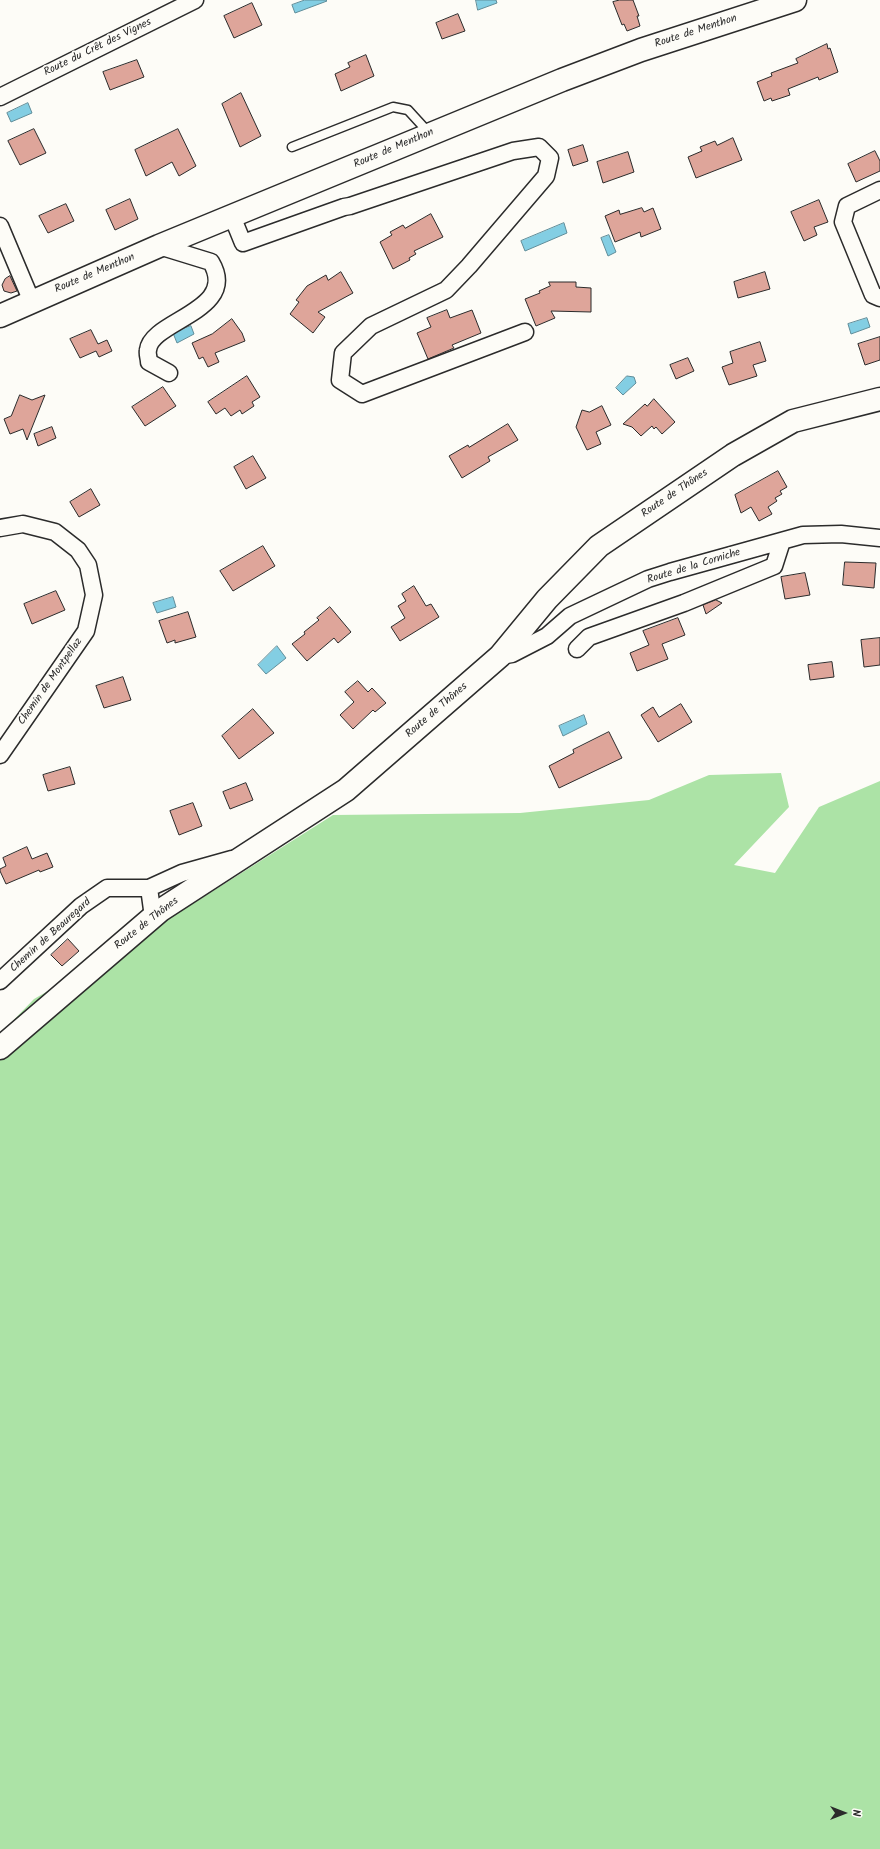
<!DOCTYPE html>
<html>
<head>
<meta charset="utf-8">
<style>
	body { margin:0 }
	#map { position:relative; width:880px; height:1849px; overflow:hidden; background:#fdfcf7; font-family:Kalam,sans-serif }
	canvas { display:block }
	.north { position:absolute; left:824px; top:1793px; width:40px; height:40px; -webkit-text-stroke:3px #fdfcf7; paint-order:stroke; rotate:90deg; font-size:11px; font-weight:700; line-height:16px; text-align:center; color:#2b2b2b }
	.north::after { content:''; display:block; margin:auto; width:14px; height:18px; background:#2b2b2b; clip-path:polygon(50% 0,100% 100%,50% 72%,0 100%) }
</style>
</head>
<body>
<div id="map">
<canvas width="880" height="1849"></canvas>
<div class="north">N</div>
</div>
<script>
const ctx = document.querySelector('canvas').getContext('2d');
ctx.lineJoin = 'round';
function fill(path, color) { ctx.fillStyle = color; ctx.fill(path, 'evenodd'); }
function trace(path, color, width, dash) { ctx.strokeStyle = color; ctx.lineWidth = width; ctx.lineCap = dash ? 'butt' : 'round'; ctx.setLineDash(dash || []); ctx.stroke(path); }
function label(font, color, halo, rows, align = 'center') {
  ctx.font = font + ' Kalam,sans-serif'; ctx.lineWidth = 3.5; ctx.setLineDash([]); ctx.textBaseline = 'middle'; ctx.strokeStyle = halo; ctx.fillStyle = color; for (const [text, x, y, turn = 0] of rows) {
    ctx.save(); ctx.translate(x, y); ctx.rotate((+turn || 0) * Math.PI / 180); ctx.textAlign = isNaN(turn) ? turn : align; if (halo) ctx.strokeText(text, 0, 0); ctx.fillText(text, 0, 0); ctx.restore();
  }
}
fill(new Path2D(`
	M 781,773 L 789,807 L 734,865 L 775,873 L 819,807 L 880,781 L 880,1849 L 0,1849 L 0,1034 L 34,999 L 134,941 L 333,815 L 520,813 L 649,800 L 709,775 Z`), '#ace3a6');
const water = new Path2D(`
	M 305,0 L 326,0 L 327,1 L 295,13 L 292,5 Z
	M 476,0 L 496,0 L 497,3 L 478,10 Z
	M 28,103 L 32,113 L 11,122 L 7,113 Z
	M 564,223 L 567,233 L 525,251 L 521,241 Z
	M 609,235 L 616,252 L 608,256 L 601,238 Z
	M 867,318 L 870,327 L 851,334 L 848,324 Z
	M 191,326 L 194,334 L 177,343 L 173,333 Z
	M 627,376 L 634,377 L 636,383 L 623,395 L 616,388 Z
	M 173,597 L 176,607 L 157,613 L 153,603 Z
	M 277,646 L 286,658 L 266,674 L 258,665 Z
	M 584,715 L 587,724 L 563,736 L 559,726 Z`);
fill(water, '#83cee3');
trace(water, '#608d99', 1);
const building = new Path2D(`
	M 620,0 L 633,0 L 639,16 L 637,16 L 640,26 L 627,31 L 624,24 L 622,25 L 613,2 Z
	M 252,3 L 262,25 L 234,38 L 224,16 Z
	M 458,14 L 465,31 L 442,39 L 436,23 Z
	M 827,44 L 828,49 L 830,48 L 838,72 L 819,80 L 818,77 L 788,89 L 790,95 L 772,101 L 771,98 L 764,101 L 757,82 L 772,76 L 771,73 L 798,63 L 796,59 Z
	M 366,55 L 374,76 L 341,91 L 335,74 L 350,67 L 348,63 Z
	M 137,60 L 144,77 L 110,90 L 103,72 Z
	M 241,93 L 261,136 L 240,147 L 222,104 Z
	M 34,129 L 46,153 L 20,165 L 8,141 Z
	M 178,129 L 196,166 L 179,176 L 172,162 L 146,176 L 135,150 Z
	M 733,138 L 742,160 L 696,178 L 688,157 L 702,151 L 700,147 L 715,141 L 717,145 Z
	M 583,145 L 588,161 L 573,166 L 568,150 Z
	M 875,151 L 880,161 L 880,171 L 856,182 L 848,164 Z
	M 628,152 L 634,172 L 603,183 L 597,162 Z
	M 130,199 L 138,219 L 115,230 L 106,210 Z
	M 819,200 L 828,222 L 814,227 L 817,235 L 804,241 L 791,212 Z
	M 66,204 L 74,221 L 48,233 L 39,216 Z
	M 642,208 L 644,212 L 653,208 L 661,229 L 641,237 L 640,232 L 615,242 L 605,216 L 619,210 L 620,214 Z
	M 431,214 L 443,237 L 414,251 L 416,254 L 409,258 L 410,260 L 393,269 L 380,242 L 392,235 L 390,232 L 403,225 L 405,228 Z
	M 341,272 L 353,293 L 318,312 L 325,317 L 313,333 L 290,314 L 299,302 L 296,300 L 307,286 L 326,275 L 328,280 Z
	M 765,272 L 770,289 L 738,298 L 734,282 Z
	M 10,276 L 17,291 L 11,293 L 4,291 L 2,285 L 5,279 Z
	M 549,282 L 576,282 L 576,287 L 591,288 L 591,312 L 551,311 L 555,318 L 536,326 L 525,299 L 540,293 L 539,291 L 550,286 Z
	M 447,310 L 450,318 L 472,310 L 481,333 L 452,345 L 454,348 L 428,359 L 417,333 L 431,327 L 427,318 Z
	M 232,319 L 242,333 L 245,341 L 215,353 L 219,362 L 208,367 L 203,357 L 199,359 L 192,343 L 212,334 Z
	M 91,330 L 98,344 L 107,340 L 112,351 L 99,357 L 96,351 L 80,358 L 70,339 Z
	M 880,337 L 880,360 L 865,365 L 858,344 Z
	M 760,342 L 766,361 L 753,365 L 757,376 L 729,385 L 722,367 L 733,363 L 730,352 Z
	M 688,358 L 694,371 L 676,379 L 670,365 Z
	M 247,376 L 260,397 L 252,402 L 254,406 L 242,414 L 240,410 L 231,416 L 225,408 L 216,414 L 208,402 Z
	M 163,387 L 176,406 L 145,426 L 132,407 Z
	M 20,395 L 32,400 L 45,395 L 27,440 L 23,429 L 10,434 L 4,419 L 11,416 Z
	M 654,399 L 675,422 L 662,434 L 656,427 L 654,429 L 652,426 L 641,436 L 632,427 L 623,424 L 645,404 L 647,406 Z
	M 602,406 L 611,425 L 596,432 L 601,444 L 587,450 L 576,427 L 582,410 L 589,412 Z
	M 508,424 L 518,440 L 488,457 L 490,461 L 462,478 L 449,456 L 468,445 L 469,447 Z
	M 52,427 L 56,438 L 38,446 L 34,434 Z
	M 253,456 L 266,478 L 246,489 L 234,467 Z
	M 778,471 L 787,487 L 780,491 L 782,494 L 775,498 L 777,501 L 768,507 L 772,514 L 759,521 L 751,507 L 741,513 L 735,495 Z
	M 91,489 L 100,505 L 79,517 L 70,502 Z
	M 263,546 L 275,566 L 233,591 L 220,571 Z
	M 845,562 L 876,563 L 874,588 L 843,585 Z
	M 805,573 L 810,595 L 785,599 L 781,577 Z
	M 414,586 L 426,606 L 431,604 L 439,617 L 400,641 L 391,627 L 405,618 L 398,606 L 406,601 L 402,594 Z
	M 56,591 L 65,610 L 32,624 L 24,604 Z
	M 716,600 L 722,603 L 706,614 L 703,605 Z
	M 330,607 L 351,632 L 338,643 L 334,638 L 307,661 L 292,644 L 305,634 L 304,632 L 319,620 L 317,618 Z
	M 188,612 L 196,637 L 175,643 L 175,640 L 167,643 L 159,621 Z
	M 678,618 L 685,635 L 662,644 L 668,659 L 637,671 L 630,653 L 649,645 L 643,631 Z
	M 880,638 L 880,665 L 864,667 L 861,640 Z
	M 832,662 L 834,677 L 810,680 L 808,665 Z
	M 123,677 L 131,700 L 104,708 L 96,686 Z
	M 358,681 L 368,692 L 372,688 L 386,703 L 375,712 L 373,710 L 353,729 L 340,715 L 354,702 L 345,692 Z
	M 681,704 L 692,722 L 658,742 L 641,715 L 653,707 L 659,717 Z
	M 253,709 L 274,733 L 239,759 L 222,736 Z
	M 609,732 L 622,758 L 559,788 L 549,766 L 574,753 L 573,750 Z
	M 70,767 L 75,784 L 48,791 L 43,775 Z
	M 246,783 L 253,800 L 230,809 L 223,792 Z
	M 193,803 L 202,826 L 179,835 L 170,811 Z
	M 27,847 L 32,859 L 47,853 L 53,867 L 40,872 L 39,870 L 6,884 L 0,871 L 0,869 L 6,866 L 3,858 Z
	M 68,939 L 79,951 L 62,966 L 51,955 Z`);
fill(building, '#dea59a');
trace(building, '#2b2b2b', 1);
const service = new Path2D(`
	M 292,147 L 393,107 L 408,110 L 429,133`);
const minor = new Path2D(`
	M 0,97 L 195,0
	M 880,190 L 847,206 L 843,222 L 873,295 L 880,298
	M 232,216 L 243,243 L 344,207 L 350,206 L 513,151 L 539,147 L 550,158 L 546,176 L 469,266 L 446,290 L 371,326 L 343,353 L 340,380 L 362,394 L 525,332
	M 0,226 L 32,302
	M 159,246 L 211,262 C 240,311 151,320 148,350 C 147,354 149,358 149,362 L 169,373
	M 0,528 L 23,524 L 55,532 L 78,550 L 88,565 L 94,595 L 86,631 L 0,755
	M 577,649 L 589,637 L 684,603 L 774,566 L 782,541
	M 500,656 L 512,654 L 547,636 L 570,616 L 648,579 L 670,572 L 803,535 L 841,534 L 880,538
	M 149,888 L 153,917
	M 0,981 L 81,906 L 107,888 L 149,888 L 182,873 L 232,859`);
const secondary = new Path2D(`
	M 0,316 L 159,246 L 562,80 L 641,50 L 795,0
	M 0,1048 L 161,910 L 346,790 L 500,656 L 547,599 L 599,546 L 733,455 L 793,421 L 880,399`);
trace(service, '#2b2b2b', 11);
trace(minor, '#2b2b2b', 19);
trace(secondary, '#2b2b2b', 25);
trace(service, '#fdfcf7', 8);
trace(minor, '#fdfcf7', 16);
trace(secondary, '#fdfcf7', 22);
label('11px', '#2b2b2b', '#fdfcf7', [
	["Route de Menthon",696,32,-18],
	["Route du Crêt des Vignes",98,48,-26],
	["Route de Menthon",394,149,-23],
	["Route de Menthon",95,274,-23],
	["Route de Thônes",675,494,-34],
	["Route de la Corniche",694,567,-17],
	["Chemin de Montpellaz",51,682,-55],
	["Route de Thônes",437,711,-41],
	["Route de Thônes",147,924,-38],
	["Chemin de Beauregard",51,936,-42]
]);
</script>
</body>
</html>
